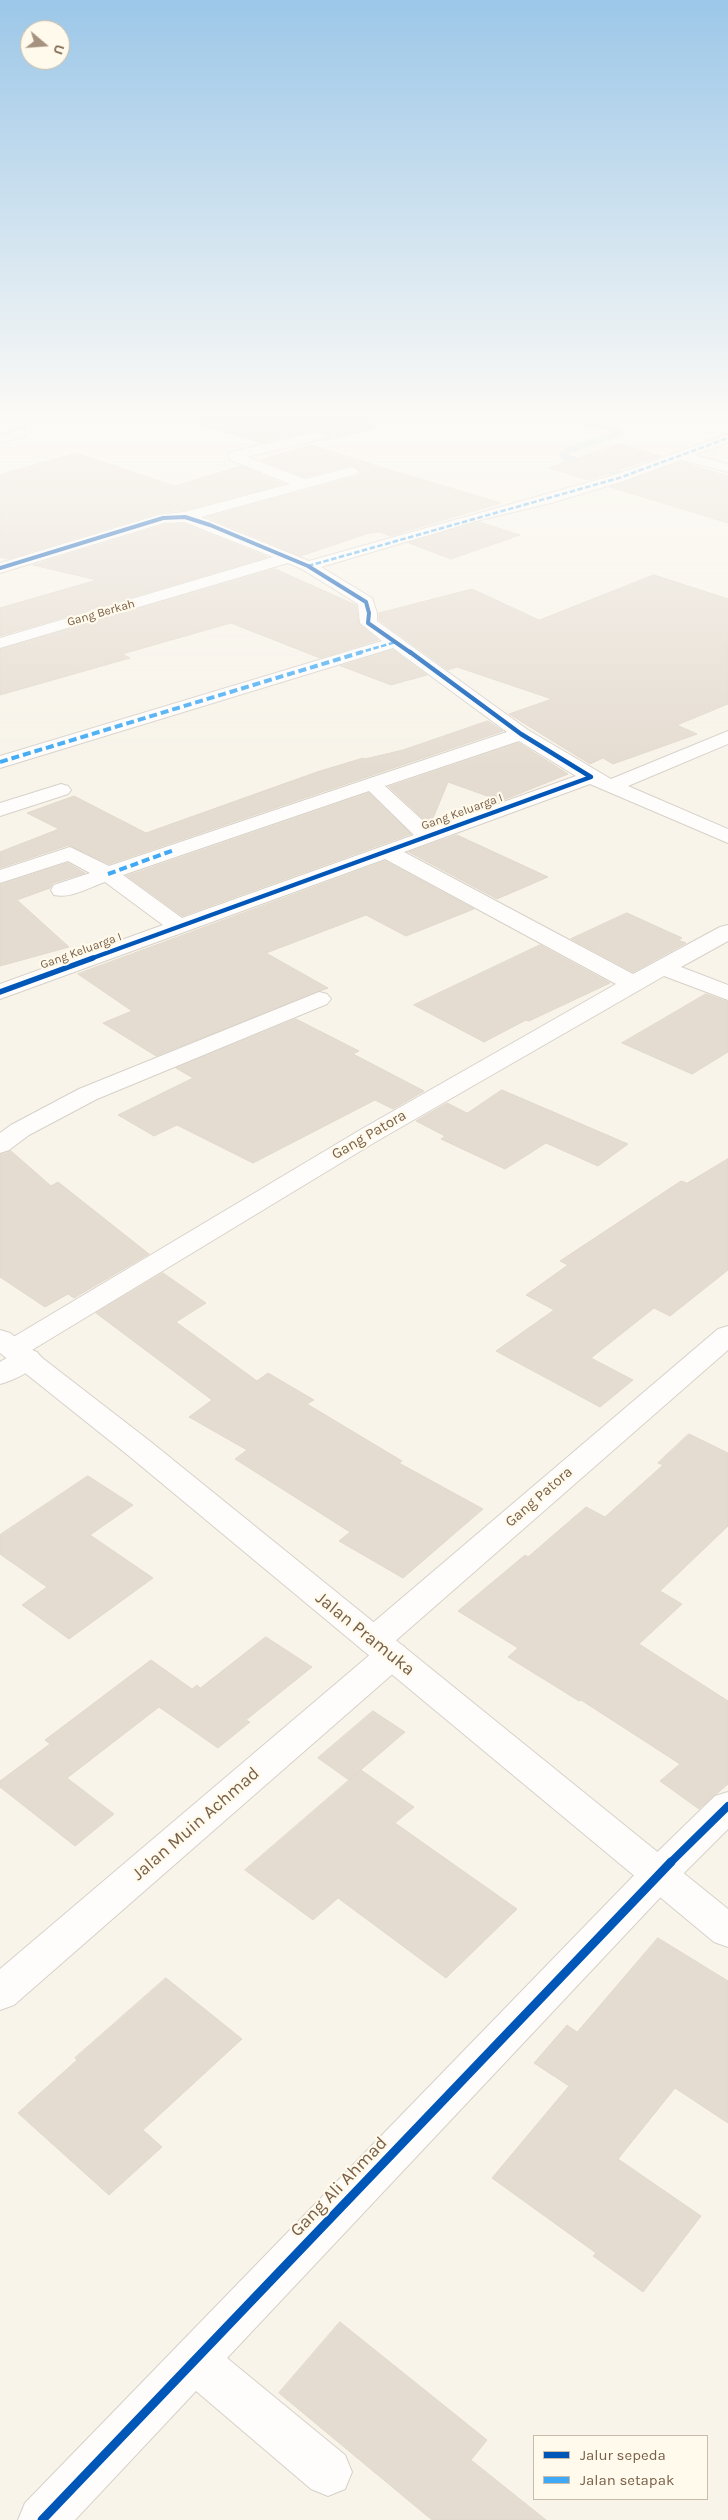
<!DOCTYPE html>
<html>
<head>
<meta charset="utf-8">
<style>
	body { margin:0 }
	#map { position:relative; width:728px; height:2520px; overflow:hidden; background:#f8f4ea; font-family:Karla,sans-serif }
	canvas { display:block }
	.legend { position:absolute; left:533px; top:2435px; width:175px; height:65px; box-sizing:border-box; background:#fffaec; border:1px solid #c9bcaa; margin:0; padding:6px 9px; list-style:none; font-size:15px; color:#785f47 }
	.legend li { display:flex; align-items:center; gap:10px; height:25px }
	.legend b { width:25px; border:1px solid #c9bcaa }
	.north { position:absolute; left:20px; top:20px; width:50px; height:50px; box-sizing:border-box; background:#fffaec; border:1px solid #c9bcaa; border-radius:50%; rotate:108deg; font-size:14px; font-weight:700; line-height:20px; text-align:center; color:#785f47 }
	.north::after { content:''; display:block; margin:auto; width:18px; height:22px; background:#a59380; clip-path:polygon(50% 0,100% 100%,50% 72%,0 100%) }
</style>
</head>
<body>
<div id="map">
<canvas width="728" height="2520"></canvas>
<ul class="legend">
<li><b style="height:6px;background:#0057b8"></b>Jalur sepeda</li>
<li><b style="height:6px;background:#3fa9f5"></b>Jalan setapak</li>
</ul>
<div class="north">U</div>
</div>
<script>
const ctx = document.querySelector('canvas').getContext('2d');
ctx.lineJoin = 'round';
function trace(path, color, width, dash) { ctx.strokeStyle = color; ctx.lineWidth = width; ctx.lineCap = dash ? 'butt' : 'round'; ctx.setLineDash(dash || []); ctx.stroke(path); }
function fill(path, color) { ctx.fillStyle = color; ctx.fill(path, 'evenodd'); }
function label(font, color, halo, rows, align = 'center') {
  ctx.font = font + ' Karla,sans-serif'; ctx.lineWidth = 4.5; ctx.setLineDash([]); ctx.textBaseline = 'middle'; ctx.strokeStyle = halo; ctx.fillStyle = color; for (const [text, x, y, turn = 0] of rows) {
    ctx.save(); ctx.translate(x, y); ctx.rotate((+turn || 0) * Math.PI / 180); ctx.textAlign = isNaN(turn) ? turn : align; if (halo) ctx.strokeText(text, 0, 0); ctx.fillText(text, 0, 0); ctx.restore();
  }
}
trace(new Path2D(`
	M 569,416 L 617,430 L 620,433 L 569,450 L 563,454 L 564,457 L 650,483`), '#cae3e9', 7);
const building = new Path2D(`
	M 199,416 L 373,416 L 375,428 L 324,441 L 327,436 L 318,430 L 261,443 L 198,424 Z
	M 619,444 L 661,456 L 588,480 L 549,468 Z
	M 311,445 L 366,462 L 364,462 L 501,503 L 390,536 L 380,532 L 369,533 L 301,556 L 207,517 L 358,476 L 361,472 L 352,465 L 305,477 L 261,460 Z
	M 76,453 L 175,486 L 241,466 L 284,484 L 184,510 L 157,513 L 8,559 L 0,557 L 0,475 Z
	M 681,462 L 728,476 L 728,523 L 610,487 Z
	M 479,522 L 520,535 L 451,559 L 409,543 Z
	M 184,524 L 267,557 L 0,636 L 0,608 L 97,580 L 33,565 L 164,525 Z
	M 275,569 L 356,605 L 359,624 L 378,640 L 320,658 L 231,623 L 122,654 L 130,658 L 0,695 L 0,650 Z
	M 654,575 L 728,599 L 728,704 L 677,725 L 697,734 L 613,764 L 603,758 L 590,764 L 509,714 L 552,699 L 457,667 L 448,670 L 379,620 L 379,613 L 472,589 L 539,620 Z
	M 393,650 L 427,675 L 391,685 L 341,666 Z
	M 488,721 L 503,731 L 109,864 L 69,845 L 0,868 L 0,852 L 59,829 L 27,813 L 74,796 L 146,833 L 317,772 L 363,758 L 365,759 L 403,750 Z
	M 519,743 L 568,774 L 501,801 L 448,782 L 431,823 L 435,824 L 431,826 L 389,787 Z
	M 369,793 L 411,834 L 182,916 L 127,876 Z
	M 457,835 L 548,877 L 497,899 L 409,852 Z
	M 385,861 L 474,909 L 406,936 L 366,915 L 266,953 L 328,988 L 156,1056 L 103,1023 L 132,1011 L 78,974 Z
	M 68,863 L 85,873 L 53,883 L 50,888 L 17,900 L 69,947 L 0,966 L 0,885 Z
	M 627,913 L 682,938 L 678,940 L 686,943 L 633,972 L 571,939 Z
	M 540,945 L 610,983 L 529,1021 L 526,1020 L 484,1042 L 414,1005 Z
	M 706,994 L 728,1002 L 728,1052 L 692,1074 L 622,1043 Z
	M 296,1019 L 359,1051 L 353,1054 L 424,1091 L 393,1109 L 375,1100 L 253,1163 L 177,1125 L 154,1136 L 118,1115 L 193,1078 L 176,1068 Z
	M 502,1090 L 628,1144 L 598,1166 L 546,1143 L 505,1169 L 441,1139 L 445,1136 L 416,1121 L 447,1103 L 467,1113 Z
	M 11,1151 L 51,1186 L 58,1182 L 149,1254 L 74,1298 L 68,1294 L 45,1307 L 0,1277 L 0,1155 Z
	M 728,1159 L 728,1270 L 670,1316 L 654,1308 L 591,1358 L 633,1380 L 600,1407 L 496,1351 L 554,1310 L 526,1295 L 568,1265 L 560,1261 L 681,1181 L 687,1183 Z
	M 163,1273 L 206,1303 L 176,1322 L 257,1381 L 268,1373 L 314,1400 L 307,1404 L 402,1461 L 399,1463 L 483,1509 L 403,1578 L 339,1541 L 350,1532 L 235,1459 L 247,1450 L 189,1417 L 212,1400 L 96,1313 Z
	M 689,1434 L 728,1453 L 728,1526 L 660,1591 L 682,1604 L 639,1644 L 728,1701 L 728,1784 L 699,1809 L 660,1781 L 680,1764 L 581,1700 L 579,1701 L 508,1657 L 518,1648 L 458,1611 L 525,1555 L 528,1557 L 586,1507 L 605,1517 L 663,1465 L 658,1463 Z
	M 88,1476 L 133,1505 L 90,1535 L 153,1578 L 69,1639 L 22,1605 L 47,1587 L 0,1554 L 0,1535 Z
	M 266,1637 L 312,1667 L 246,1720 L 250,1722 L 218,1748 L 159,1707 L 67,1778 L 114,1814 L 75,1846 L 0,1787 L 0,1781 L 50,1744 L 45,1740 L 151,1660 L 192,1689 L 197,1685 L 200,1688 Z
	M 373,1711 L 405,1732 L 349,1780 L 318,1758 Z
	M 361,1770 L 414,1807 L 395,1823 L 517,1909 L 446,1978 L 338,1898 L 313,1920 L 245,1870 Z
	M 658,1938 L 728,1981 L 728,2123 L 675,2088 L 618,2159 L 701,2216 L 643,2292 L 593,2256 L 596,2253 L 492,2178 L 569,2086 L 534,2063 L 567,2025 L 577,2032 Z
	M 166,1978 L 242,2039 L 143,2130 L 162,2147 L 109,2195 L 18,2113 L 77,2060 L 75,2058 Z
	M 340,2322 L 487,2440 L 471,2460 L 546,2520 L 432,2520 L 279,2393 Z`);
fill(building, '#e5dcd1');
trace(building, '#e1d8cb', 1);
const minor = new Path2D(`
	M 21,429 L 26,430 L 28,433 L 26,436 L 0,443 L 0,435 Z
	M 318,432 L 325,436 L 323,439 L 247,457 L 305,479 L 352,467 L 359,471 L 357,474 L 201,517 L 309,561 L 614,475 L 728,434 L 728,443 L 695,455 L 728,464 L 728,472 L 681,460 L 624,481 L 551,503 L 480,520 L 321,567 L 372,598 L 377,613 L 377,621 L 528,730 L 611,779 L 728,731 L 728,744 L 628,786 L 728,829 L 728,843 L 590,784 L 404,852 L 633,974 L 720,927 L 728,925 L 728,941 L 681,967 L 728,985 L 728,1000 L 664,976 L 377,1141 L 32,1350 L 37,1352 L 42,1358 C 33,1371 15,1380 0,1384 L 0,1362 L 10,1356 L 5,1354 L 1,1348 L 5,1342 L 360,1130 L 616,984 L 385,859 L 0,999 L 0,984 L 163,925 L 105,882 C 90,887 71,899 54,895 L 51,890 L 54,885 L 90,873 L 68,861 L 0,883 L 0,870 L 70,847 L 109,866 L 507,732 L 393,648 L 0,768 L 0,756 L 382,641 L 360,623 L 358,604 L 302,569 L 288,563 L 0,648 L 0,638 L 273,557 L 184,522 L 164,523 L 0,573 L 0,563 L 158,515 L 184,512 L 290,484 L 230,460 L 228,455 L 230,452 ZM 519,741 L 576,776 L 431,828 L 385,786 ZM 369,791 L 414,835 L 182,918 L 123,875 Z
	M 61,784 L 68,786 L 71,790 L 68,794 L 0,816 L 0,803 Z
	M 319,992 L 327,994 L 331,999 L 327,1004 L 97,1099 L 29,1135 L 9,1150 L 0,1153 L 0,1133 L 11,1125 L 79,1089 Z
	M 728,1326 L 728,1350 L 393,1643 L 404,1646 L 409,1655 L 404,1664 L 14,2005 L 0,2010 L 0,1969 L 372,1653 L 362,1650 L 357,1641 L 362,1632 L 718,1329 Z
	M 728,1792 L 728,1829 L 671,1886 L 227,2358 L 345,2455 L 352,2472 L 345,2489 L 328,2496 L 311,2489 L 196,2391 L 75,2520 L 18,2520 L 25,2503 L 645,1864 L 715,1796 Z`);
const tertiary = new Path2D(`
	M 0,1330 L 10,1333 L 151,1442 L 728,1909 L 728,1947 L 714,1942 L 129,1456 L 0,1353 Z`);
trace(minor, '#d7d1c8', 2);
trace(tertiary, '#d7d1c8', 2);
fill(minor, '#fefdfc');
fill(tertiary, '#fefdfc');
trace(new Path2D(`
	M 308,566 L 619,478 L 728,438
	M 358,653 L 396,642`), '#3fa9f5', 2.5, [5.5, 2.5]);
trace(new Path2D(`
	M 0,762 L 362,652
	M 108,874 L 174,850`), '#3fa9f5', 4, [8, 4]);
trace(new Path2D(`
	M 0,568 L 163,518 L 185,517 L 210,525 L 308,566 L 366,602 L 369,613 L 368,623 L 411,653`), '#0057b8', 4);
trace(new Path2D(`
	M 90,959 L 591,777 L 521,734 L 410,652`), '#0057b8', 4.5);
trace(new Path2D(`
	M 0,992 L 93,958`), '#0057b8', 5.5);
trace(new Path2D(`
	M 670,1863 L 728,1806`), '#0057b8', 8);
trace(new Path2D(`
	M 42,2520 L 671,1862`), '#0057b8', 9);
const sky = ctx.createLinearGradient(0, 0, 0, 769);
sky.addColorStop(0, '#9cc7e8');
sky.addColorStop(0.54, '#fcfaf6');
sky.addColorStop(1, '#fcfaf600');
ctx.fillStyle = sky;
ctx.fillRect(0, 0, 728, 769);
label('12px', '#785f47', '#fffaec', [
	["Gang Berkah",101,613,-16],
	["Gang Keluarga I",462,812,-20],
	["Gang Keluarga I",81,951,-20]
]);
label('15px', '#785f47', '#fffaec', [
	["Gang Patora",369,1135,-30],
	["Gang Patora",539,1497,-41]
]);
label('18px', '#785f47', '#fffaec', [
	["Jalan Pramuka",365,1634,39],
	["Jalan Muin Achmad",196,1824,-41],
	["Gang Ali Ahmad",339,2187,-46]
]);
</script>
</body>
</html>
